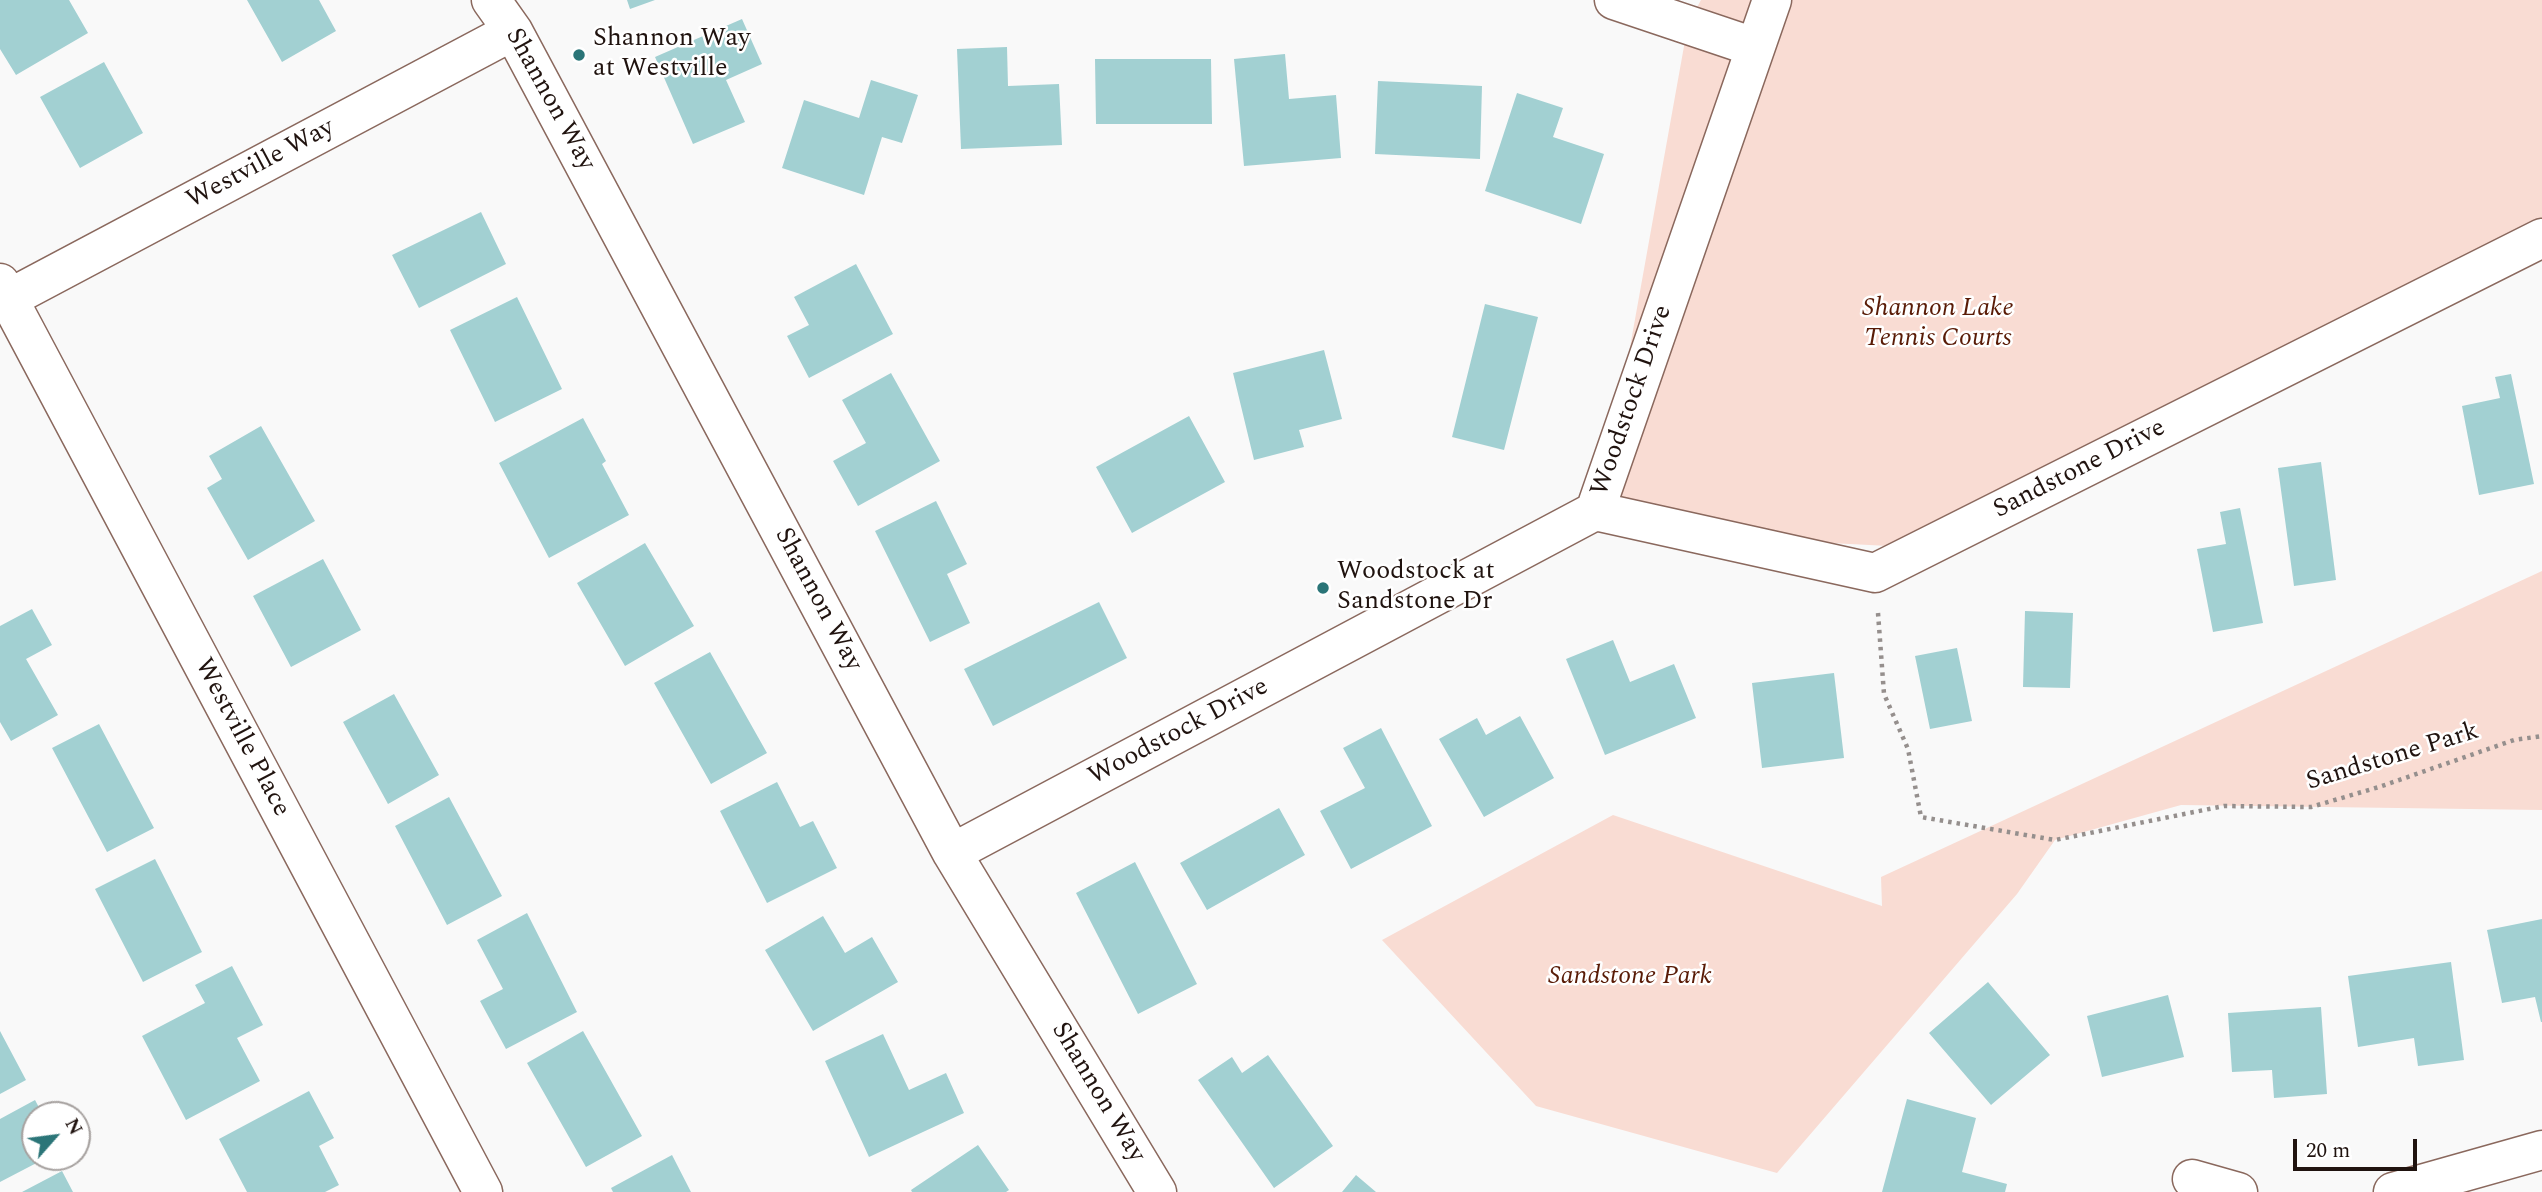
<!DOCTYPE html>
<html>
<head>
<meta charset="utf-8">
<style>
	body { margin:0 }
	#map { position:relative; width:2542px; height:1192px; overflow:hidden; background:#f9f9f9; font-family:Spectral,serif }
	canvas { display:block }
	.north { position:absolute; left:21px; top:1101px; width:70px; height:70px; box-sizing:border-box; background:#fff; border:2px solid #a6a19f; border-radius:50%; rotate:62deg; font-size:19px; font-weight:700; line-height:28px; text-align:center; color:#20130f }
	.north::after { content:''; display:block; margin:auto; width:24px; height:32px; background:#2b7578; clip-path:polygon(50% 0,100% 100%,50% 72%,0 100%) }
	.scale { position:absolute; left:2293px; top:1139px; width:124px; height:32px; box-sizing:border-box; border:4px solid #20130f; border-top:0; padding-left:9px; font-size:21px; line-height:24px; white-space:nowrap; color:#20130f; -webkit-text-stroke:5px #fff; paint-order:stroke }
</style>
</head>
<body>
<div id="map">
<canvas width="2542" height="1192"></canvas>
<div class="north">N</div>
<div class="scale">20 m</div>
</div>
<script>
const ctx = document.querySelector('canvas').getContext('2d');
ctx.lineJoin = 'round';
function fill(path, color) { ctx.fillStyle = color; ctx.fill(path, 'evenodd'); }
function trace(path, color, width, dash) { ctx.strokeStyle = color; ctx.lineWidth = width; ctx.lineCap = dash ? 'butt' : 'round'; ctx.setLineDash(dash || []); ctx.stroke(path); }
function label(font, color, halo, rows, align = 'center') {
  ctx.font = font + ' Spectral,serif'; ctx.lineWidth = 5; ctx.setLineDash([]); ctx.textBaseline = 'middle'; ctx.strokeStyle = halo; ctx.fillStyle = color; for (const [text, x, y, turn = 0] of rows) {
    ctx.save(); ctx.translate(x, y); ctx.rotate((+turn || 0) * Math.PI / 180); ctx.textAlign = isNaN(turn) ? turn : align; if (halo) ctx.strokeText(text, 0, 0); ctx.fillText(text, 0, 0); ctx.restore();
  }
}
fill(new Path2D(`
	M 1701,0 L 2542,0 L 2542,236 L 1908,547 L 1597,531 L 1688,24 Z
	M 2542,571 L 2542,810 L 2181,805 L 2055,840 L 2017,894 L 1777,1173 L 1536,1106 L 1382,940 L 1613,815 L 1882,906 L 1881,877 Z`), '#f9dcd3');
fill(new Path2D(`
	M 0,0 L 69,0 L 88,33 L 16,75 L 0,49 Z
	M 247,0 L 319,0 L 336,31 L 282,62 Z
	M 627,0 L 655,0 L 630,9 Z
	M 742,19 L 762,64 L 726,80 L 745,122 L 693,144 L 655,57 Z
	M 1007,47 L 1008,86 L 1059,84 L 1062,145 L 961,149 L 957,49 Z
	M 1285,54 L 1289,99 L 1336,95 L 1341,158 L 1244,166 L 1234,59 Z
	M 1095,59 L 1211,59 L 1212,124 L 1096,124 Z
	M 104,62 L 143,133 L 80,168 L 40,97 Z
	M 871,80 L 918,95 L 902,143 L 882,137 L 864,195 L 782,168 L 804,100 L 859,118 Z
	M 1378,81 L 1482,86 L 1480,159 L 1375,154 Z
	M 1517,93 L 1563,108 L 1553,137 L 1604,154 L 1581,224 L 1485,191 Z
	M 481,212 L 506,264 L 419,308 L 392,255 Z
	M 856,264 L 893,334 L 809,378 L 787,336 L 809,325 L 794,297 Z
	M 517,297 L 562,389 L 495,422 L 450,330 Z
	M 1485,304 L 1538,317 L 1504,450 L 1452,437 Z
	M 1324,350 L 1342,419 L 1299,430 L 1304,447 L 1254,460 L 1233,373 Z
	M 891,373 L 940,461 L 858,506 L 833,461 L 866,443 L 842,400 Z
	M 2511,374 L 2534,484 L 2479,495 L 2462,406 L 2500,398 L 2495,377 Z
	M 1189,416 L 1225,482 L 1132,533 L 1096,467 Z
	M 583,418 L 606,461 L 602,464 L 629,515 L 549,558 L 499,463 Z
	M 261,426 L 315,521 L 248,560 L 207,488 L 222,479 L 209,456 Z
	M 2321,462 L 2336,580 L 2294,586 L 2278,468 Z
	M 936,501 L 967,564 L 947,574 L 970,623 L 930,642 L 875,531 Z
	M 2240,508 L 2263,623 L 2213,632 L 2197,549 L 2226,544 L 2220,512 Z
	M 645,543 L 694,626 L 625,666 L 577,583 Z
	M 323,559 L 361,630 L 291,667 L 253,596 Z
	M 1099,602 L 1127,658 L 993,726 L 964,669 Z
	M 32,609 L 52,645 L 26,659 L 58,715 L 11,741 L 0,722 L 0,626 Z
	M 2025,611 L 2073,613 L 2070,688 L 2023,687 Z
	M 1613,640 L 1630,682 L 1674,664 L 1696,718 L 1605,755 L 1566,659 Z
	M 1957,648 L 1972,721 L 1930,729 L 1915,656 Z
	M 710,652 L 767,753 L 711,784 L 654,683 Z
	M 1834,673 L 1844,758 L 1762,768 L 1752,683 Z
	M 394,694 L 439,775 L 388,804 L 343,722 Z
	M 1520,716 L 1554,778 L 1484,817 L 1439,739 L 1477,718 L 1486,735 Z
	M 99,724 L 154,828 L 107,852 L 52,748 Z
	M 1381,728 L 1432,826 L 1351,869 L 1320,811 L 1365,788 L 1343,748 Z
	M 777,782 L 800,827 L 813,821 L 837,868 L 767,903 L 720,811 Z
	M 449,797 L 502,896 L 447,925 L 395,826 Z
	M 1279,808 L 1305,855 L 1207,910 L 1180,863 Z
	M 155,859 L 202,952 L 143,982 L 95,889 Z
	M 1135,862 L 1197,984 L 1138,1014 L 1076,893 Z
	M 527,913 L 577,1012 L 506,1049 L 480,1001 L 503,989 L 477,940 Z
	M 823,916 L 845,953 L 872,937 L 898,982 L 813,1031 L 765,950 Z
	M 2542,919 L 2542,1022 L 2541,1022 L 2535,997 L 2502,1003 L 2487,930 Z
	M 2451,962 L 2464,1060 L 2418,1066 L 2414,1038 L 2358,1047 L 2348,976 Z
	M 232,966 L 263,1025 L 237,1038 L 260,1081 L 186,1120 L 142,1036 L 205,1003 L 195,985 Z
	M 1988,982 L 2050,1055 L 1991,1105 L 1929,1033 Z
	M 2168,995 L 2184,1057 L 2102,1077 L 2087,1016 Z
	M 2321,1007 L 2327,1094 L 2274,1098 L 2272,1070 L 2232,1072 L 2228,1013 Z
	M 0,1031 L 26,1080 L 0,1094 Z
	M 583,1031 L 642,1136 L 586,1167 L 527,1063 Z
	M 883,1034 L 909,1090 L 946,1073 L 964,1113 L 869,1157 L 825,1061 Z
	M 1268,1055 L 1333,1146 L 1274,1188 L 1198,1080 L 1232,1057 L 1242,1073 Z
	M 309,1091 L 334,1138 L 319,1146 L 339,1185 L 325,1192 L 247,1192 L 219,1139 Z
	M 1907,1099 L 1976,1118 L 1962,1172 L 2007,1184 L 2005,1192 L 1882,1192 Z
	M 35,1100 L 43,1115 L 35,1115 L 35,1157 L 48,1157 L 0,1182 L 0,1119 Z
	M 978,1145 L 1009,1190 L 1006,1192 L 912,1192 L 911,1190 Z
	M 672,1155 L 691,1192 L 613,1192 L 611,1188 Z
	M 62,1171 L 73,1192 L 22,1192 Z
	M 1356,1175 L 1376,1192 L 1342,1192 Z`), '#a2d0d2');
const minor = new Path2D(`
	M 491,0 L 513,31 L 952,853 L 1157,1192
	M 1614,0 L 1754,47
	M 0,283 L 483,1192
	M 8,299 L 513,31
	M 1595,511 L 1875,573 L 2542,238
	M 952,853 L 1595,511 L 1772,0
	M 2192,1179 L 2238,1192
	M 2393,1192 L 2542,1150`);
trace(minor, '#8a685d', 41);
trace(new Path2D(`
	M 1878,613 L 1884,694 L 1908,749 L 1921,817 L 2055,840 L 2224,806 L 2311,807 L 2379,787 L 2514,740 L 2542,736`), '#958f8d', 4.5, [3.5, 5]);
trace(minor, '#fff', 38);
for (const [x, y, r, color] of [
	[579,55,7,"#2b7578"],
	[1323,588,7,"#2b7578"]
]) { const dot = new Path2D(); dot.arc(x, y, r, 0, 2 * Math.PI); ctx.fillStyle = color; ctx.fill(dot); trace(dot, '#fff', 2.5); }
label('26px', '#20130f', '#fff', [
	["Shannon Way",593,40],
	["at Westville",593,70],
	["Woodstock at",1337,573],
	["Sandstone Dr",1337,603]
], 'left');
label('26px', '#20130f', '#fff', [
	["Shannon Way",549,100,61],
	["Westville Way",261,165,-28],
	["Woodstock Drive",1633,401,-71],
	["Sandstone Drive",2080,470,-27],
	["Shannon Way",817,600,62],
	["Woodstock Drive",1179,733,-28],
	["Westville Place",241,738,62],
	["Sandstone Park",2393,758,-17],
	["Shannon Way",1097,1093,59]
]);
label('italic 26px', '#591b06', '#fff', [
	["Shannon Lake",1938,310],
	["Tennis Courts",1938,340],
	["Sandstone Park",1630,978]
]);
</script>
</body>
</html>
